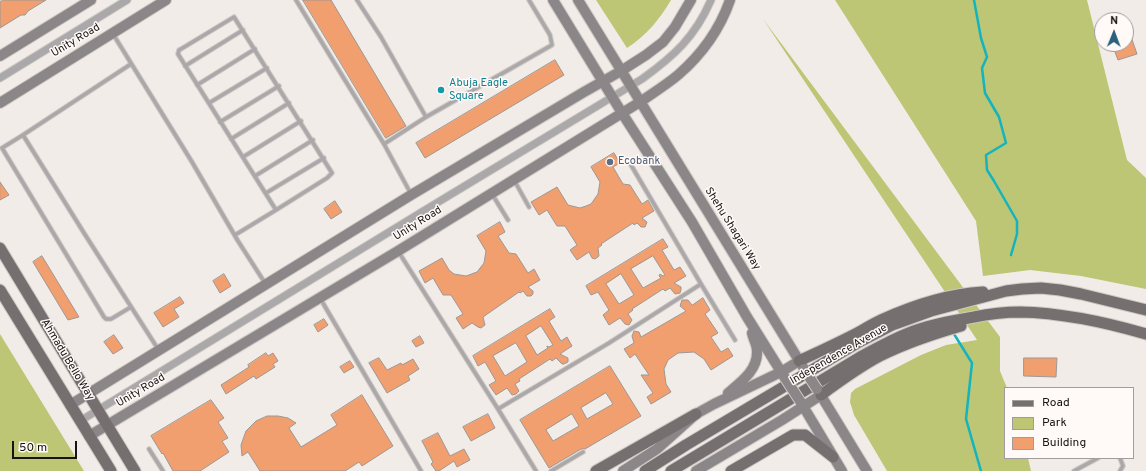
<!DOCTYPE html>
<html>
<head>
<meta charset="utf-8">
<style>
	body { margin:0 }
	#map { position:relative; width:1146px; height:471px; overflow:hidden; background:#f2ece8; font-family:Overpass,sans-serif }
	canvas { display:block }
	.legend { position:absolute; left:1004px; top:387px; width:130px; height:72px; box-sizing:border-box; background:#fff9f7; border:1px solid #a29d9c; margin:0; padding:5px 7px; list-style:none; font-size:12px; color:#171413 }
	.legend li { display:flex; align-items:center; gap:8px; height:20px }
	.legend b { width:20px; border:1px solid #a29d9c }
	.north { position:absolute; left:1094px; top:12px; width:40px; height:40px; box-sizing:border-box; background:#fff9f7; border:1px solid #a29d9c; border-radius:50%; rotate:1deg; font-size:11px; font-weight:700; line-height:16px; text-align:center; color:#171413 }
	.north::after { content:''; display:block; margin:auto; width:14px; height:18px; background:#2b617c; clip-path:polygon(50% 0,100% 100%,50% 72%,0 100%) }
	.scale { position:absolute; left:12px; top:441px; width:65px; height:18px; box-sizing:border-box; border:2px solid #171413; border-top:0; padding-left:5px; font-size:12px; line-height:14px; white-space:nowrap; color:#171413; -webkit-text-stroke:3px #fff9f7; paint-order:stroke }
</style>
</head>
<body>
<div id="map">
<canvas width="1146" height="471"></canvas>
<ul class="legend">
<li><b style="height:5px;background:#756f70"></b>Road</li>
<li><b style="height:11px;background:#bcc674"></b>Park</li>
<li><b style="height:11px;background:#f19f6e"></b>Building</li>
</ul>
<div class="north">N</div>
<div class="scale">50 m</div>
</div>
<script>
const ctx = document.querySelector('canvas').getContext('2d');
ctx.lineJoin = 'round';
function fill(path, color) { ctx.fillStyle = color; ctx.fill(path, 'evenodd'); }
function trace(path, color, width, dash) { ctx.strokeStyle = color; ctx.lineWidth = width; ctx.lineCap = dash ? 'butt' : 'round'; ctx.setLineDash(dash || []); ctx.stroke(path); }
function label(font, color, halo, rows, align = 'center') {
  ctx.font = font + ' Overpass,sans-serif'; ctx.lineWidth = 3; ctx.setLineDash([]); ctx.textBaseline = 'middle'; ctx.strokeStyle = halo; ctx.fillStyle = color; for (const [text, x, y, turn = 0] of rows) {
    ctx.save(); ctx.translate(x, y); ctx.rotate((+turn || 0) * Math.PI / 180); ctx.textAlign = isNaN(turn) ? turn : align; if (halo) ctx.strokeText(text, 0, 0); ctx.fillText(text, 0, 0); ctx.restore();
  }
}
fill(new Path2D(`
	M 596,0 L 671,0 C 660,19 646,36 627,48 Z
	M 835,0 L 1087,0 L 1127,160 L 1146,178 L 1146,289 L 1081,276 L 1030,270 L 983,276 L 976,221 Z
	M 763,19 L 1000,337 L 1000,371 L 1007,388 L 1005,388 L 1005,458 L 1028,458 L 1031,471 L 887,471 L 854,415 L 850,402 L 851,393 L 855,389 L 921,355 L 946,345 L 977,340 Z
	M 0,334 L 84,471 L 0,471 Z`), '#bcc674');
trace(new Path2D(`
	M 974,0 L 981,38 L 987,57 L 982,68 L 985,93 L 999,117 L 1006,143 L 986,155 L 987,170 L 994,181 L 1017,221 L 1017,234 L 1011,255
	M 954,334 L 972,363 L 966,419 L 981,471`), '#14b4be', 2.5);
const building = new Path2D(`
	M 3,0 L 46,0 L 28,11 L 25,15 L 21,15 L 0,28 L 0,2 Z
	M 303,0 L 331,0 L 406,126 L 386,138 Z
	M 1126,25 L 1127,25 L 1137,54 L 1118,60 L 1112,44 L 1126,44 Z
	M 555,60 L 564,75 L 425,158 L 416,143 Z
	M 614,153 L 620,163 L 613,167 L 623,184 L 630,185 L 642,204 L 648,200 L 654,211 L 642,218 L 647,222 L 645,227 L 641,227 L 637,223 L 634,225 L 633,223 L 601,244 L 602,245 L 598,248 L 599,256 L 595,259 L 592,258 L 589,252 L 577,260 L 570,250 L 577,245 L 565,226 L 557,226 L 547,210 L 539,215 L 531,202 L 557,187 L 568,205 L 580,208 L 586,206 L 591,204 L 598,194 L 600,182 L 591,167 Z
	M 0,182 L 9,195 L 0,200 Z
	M 335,201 L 342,212 L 331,219 L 324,209 Z
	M 500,222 L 505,232 L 498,236 L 509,253 L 516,254 L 528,273 L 534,269 L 540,280 L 528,287 L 533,291 L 533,294 L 531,296 L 527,296 L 523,291 L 520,293 L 519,292 L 483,317 L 485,325 L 481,328 L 478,327 L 472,323 L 463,329 L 456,318 L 463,314 L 451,295 L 443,295 L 433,278 L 425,283 L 419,271 L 442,258 L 449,270 L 454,274 L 466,276 L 477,272 L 484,263 L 486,251 L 477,236 Z
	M 663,239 L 668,247 L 662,250 L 674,270 L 680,267 L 686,276 L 674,283 L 681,287 L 681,290 L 680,293 L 675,294 L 670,288 L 665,291 L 663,289 L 632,309 L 633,310 L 628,314 L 632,320 L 629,325 L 625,324 L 620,318 L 609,325 L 603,315 L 609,310 L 598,292 L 591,295 L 586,286 ZM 653,256 L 665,275 L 663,276 L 660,274 L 659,276 L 661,278 L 643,288 L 631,269 ZM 621,274 L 634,295 L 619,304 L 606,284 Z
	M 42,256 L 79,317 L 68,320 L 33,262 Z
	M 224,274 L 231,286 L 220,293 L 213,281 Z
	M 180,297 L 184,303 L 174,309 L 179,317 L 163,327 L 154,313 Z
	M 703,298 L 710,310 L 705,314 L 718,333 L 711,337 L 721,352 L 728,348 L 733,356 L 711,370 L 704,359 L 694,352 L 678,353 L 668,360 L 664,369 L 666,384 L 671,392 L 651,404 L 647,397 L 653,393 L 641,375 L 649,375 L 635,354 L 630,358 L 624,349 L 634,343 L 632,336 L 634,331 L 639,332 L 641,337 L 686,311 L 680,306 L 682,300 L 688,300 L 692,305 Z
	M 550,309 L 555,317 L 549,321 L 561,341 L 567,337 L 572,346 L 560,354 L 568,358 L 568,362 L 564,364 L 562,364 L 556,358 L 552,361 L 550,359 L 519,379 L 520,381 L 515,384 L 519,391 L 516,394 L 512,395 L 507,388 L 496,395 L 489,385 L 496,381 L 485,362 L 478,366 L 473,356 ZM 541,326 L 553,345 L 549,347 L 547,346 L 547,347 L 548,348 L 537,355 L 526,336 ZM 516,343 L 527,362 L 505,376 L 493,356 Z
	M 324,319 L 328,325 L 318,332 L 314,325 Z
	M 114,335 L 123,348 L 113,354 L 104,342 Z
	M 420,336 L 424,343 L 416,347 L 412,341 Z
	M 266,353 L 268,356 L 273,353 L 278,361 L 273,364 L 275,367 L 256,379 L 254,376 L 226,394 L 221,385 L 249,367 L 248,365 Z
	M 379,358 L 387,370 L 401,363 L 402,365 L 413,359 L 419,369 L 408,376 L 410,380 L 387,393 L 369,363 Z
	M 1024,358 L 1057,358 L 1056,377 L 1024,376 Z
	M 350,361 L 354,367 L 344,373 L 340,367 Z
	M 610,366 L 641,416 L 585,449 L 581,449 L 549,468 L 520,420 ZM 606,393 L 613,404 L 587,419 L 581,408 ZM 572,414 L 579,426 L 553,441 L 546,430 Z
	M 362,395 L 393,446 L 362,466 L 359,462 L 345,471 L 260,471 L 248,452 L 242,456 L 241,445 L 246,431 L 256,421 L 267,416 L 278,416 L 288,418 L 296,423 L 289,428 L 301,447 L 337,425 L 331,415 Z
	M 211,400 L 224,418 L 218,422 L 228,438 L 222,441 L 229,452 L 200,471 L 173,471 L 163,453 L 162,454 L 151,436 Z
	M 488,414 L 495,428 L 471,441 L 463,427 Z
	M 438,433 L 450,456 L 464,449 L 470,460 L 457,467 L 454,461 L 439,471 L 436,471 L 431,464 L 433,462 L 422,441 Z`);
fill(building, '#f19f6e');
trace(building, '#9d9794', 1);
const lane = new Path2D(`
	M 296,0 L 384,144 L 411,194
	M 357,0 L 381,37 L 426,117
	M 113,34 L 192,162 L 238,241 L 265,283
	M 185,66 L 243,30
	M 197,85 L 255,49
	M 209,103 L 267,68
	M 220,122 L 279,86
	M 23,135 L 131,64
	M 231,139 L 289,103
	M 384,144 L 426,117 L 552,45 L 550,35 L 529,0
	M 243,157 L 301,121
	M 631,165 L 701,284
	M 255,176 L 313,140
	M 514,180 L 529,207
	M 266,193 L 324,158
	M 492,194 L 508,220
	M 235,235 L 276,210 L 178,54 L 179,50 L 181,49 L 234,17 L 332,173 L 327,178 L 276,210
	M 398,251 L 498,409
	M 320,298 L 421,471
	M 131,307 L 111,319 L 106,319 L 104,317 L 2,148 L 23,135 L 84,233 L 158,349
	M 149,449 L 163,471
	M 1120,458 L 1123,466 L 1120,471
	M 536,471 L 498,409 L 609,343 L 701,284 L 735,340
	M 551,471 L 583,452
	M 1074,471 L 1098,458`);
const street = new Path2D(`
	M 0,78 L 127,0
	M 80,421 L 430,207 L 642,79 C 674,56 695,37 711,0`);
const secondary = new Path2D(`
	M 553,0 L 622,113 L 692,222 L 747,317 L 785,378
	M 578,0 L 803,367
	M 0,56 L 91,0
	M 0,103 L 166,0
	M 817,389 L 867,471
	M 728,393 C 741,382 758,370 757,351 C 757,344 753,339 752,333
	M 800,401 L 842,471
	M 70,405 L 411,195 L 584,92 L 621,71 L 646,55 L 663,42 L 675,27 L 691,0
	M 89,436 L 398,251 L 640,102 C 653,93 666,85 678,75 C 701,55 720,29 730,0
	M 623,471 L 657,449 L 696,414 L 714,404 L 781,372 L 799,361
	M 696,471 L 782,420 L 821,395`);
const primary = new Path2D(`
	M 0,248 L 135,471
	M 0,290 L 111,471
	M 799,361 C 818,352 838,343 857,333 C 865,329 872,324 881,320 C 914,305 947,294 983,292
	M 821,395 C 840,381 859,367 880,356 C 906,343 933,334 961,326
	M 596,471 L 696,414
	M 645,471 L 686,445 L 859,342 L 892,325 L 931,311 L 1006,291 L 1022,289 L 1041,288 L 1060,290 L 1081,294 L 1146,310
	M 671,471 L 862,356 C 877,348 891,340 906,334 C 928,325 951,321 974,317 C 989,314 1005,312 1020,312 C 1063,313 1105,322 1146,334
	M 731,471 L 793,435 L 805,435 L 833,457`);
trace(lane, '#cfc9c6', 5.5);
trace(street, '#cfc9c6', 9);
trace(secondary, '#cfc9c6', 12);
trace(primary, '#cfc9c6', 13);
trace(lane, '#aba8a9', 3.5);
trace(street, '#aba8a9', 7);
trace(secondary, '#8b8788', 10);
trace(primary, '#756f70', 11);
const secondaryBridge = new Path2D(`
	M 804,369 L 817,389
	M 785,378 L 800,401`);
trace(secondaryBridge, '#cfc9c6', 12, []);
trace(secondaryBridge, '#8b8788', 10);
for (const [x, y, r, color] of [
	[441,90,4,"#0f9aa8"],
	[610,162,4,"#5c6f8a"]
]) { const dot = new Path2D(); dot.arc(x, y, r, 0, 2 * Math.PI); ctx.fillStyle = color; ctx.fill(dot); trace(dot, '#fff9f7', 1.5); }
label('11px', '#171413', '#fff9f7', [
	["Unity Road",76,41,-31],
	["Unity Road",418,224,-32],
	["Shehu Shagari Way",732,229,58],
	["Independence Avenue",839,355,-30],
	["Ahmadu Bello Way",67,360,59],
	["Unity Road",141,391,-31]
]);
label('11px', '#0d838f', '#fff9f7', [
	["Abuja Eagle",449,84],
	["Square",449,97]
], 'left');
label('11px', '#4e5e75', '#fff9f7', [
	["Ecobank",618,162]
], 'left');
</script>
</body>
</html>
